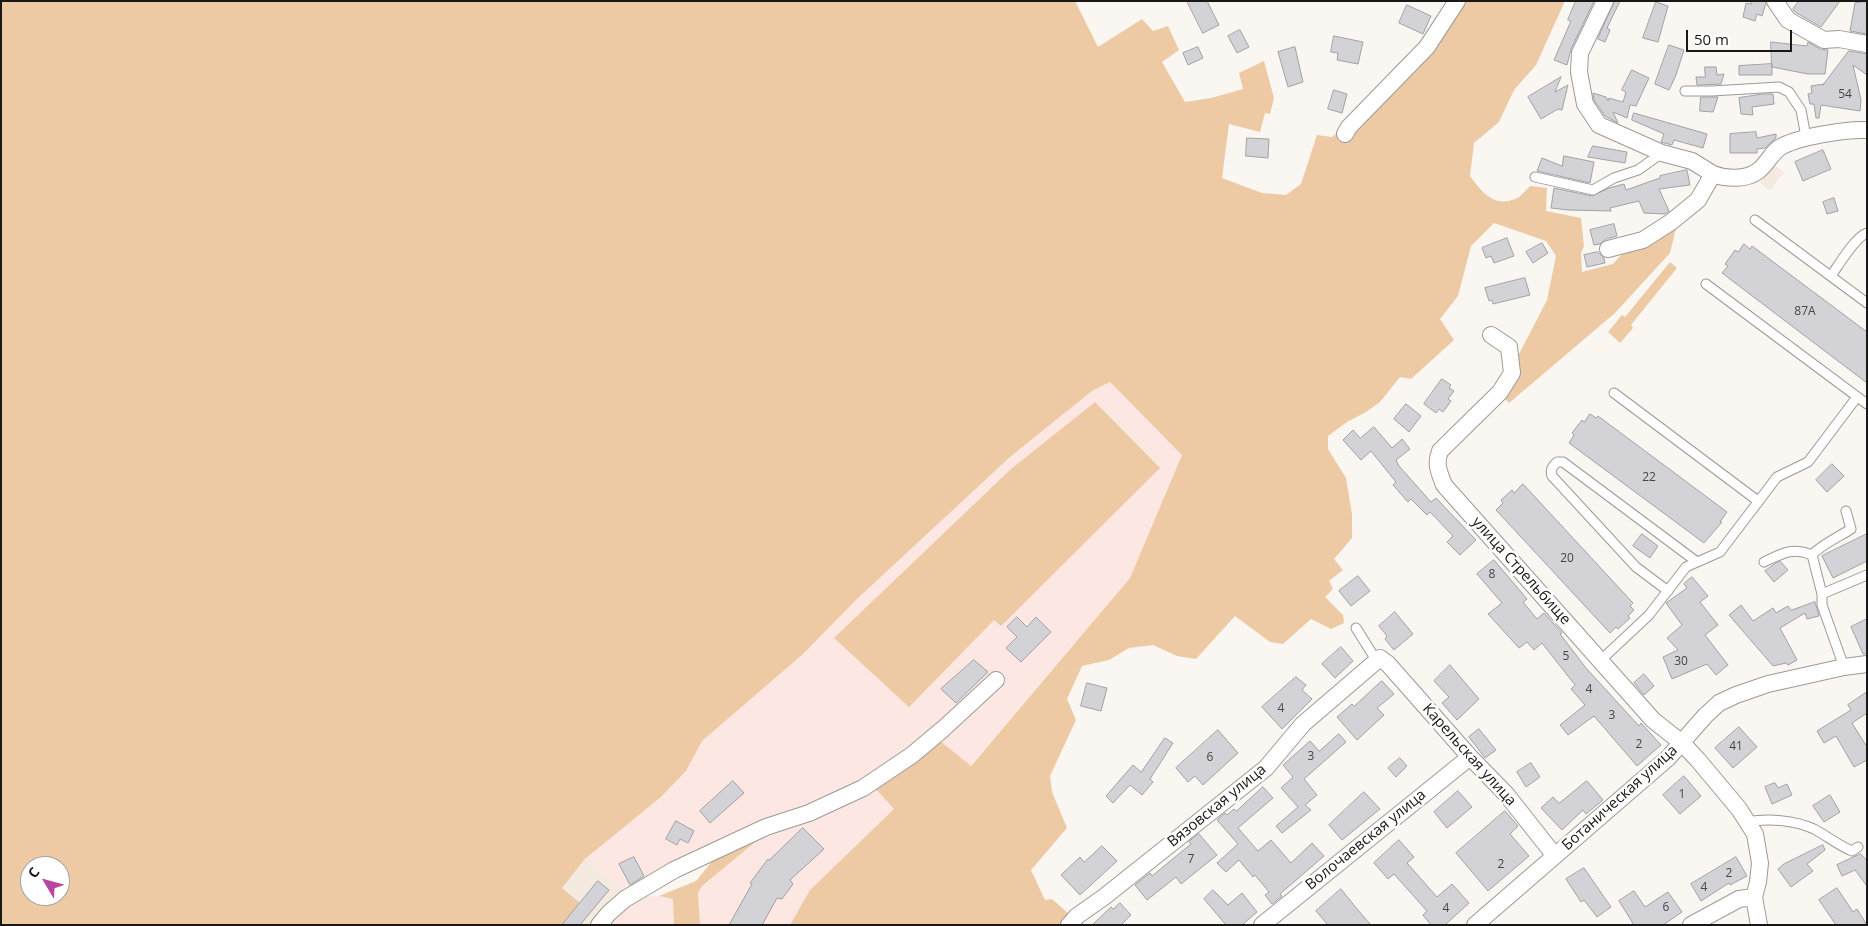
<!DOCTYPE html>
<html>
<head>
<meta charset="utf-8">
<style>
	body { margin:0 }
	#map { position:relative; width:1868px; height:926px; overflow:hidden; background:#faf6f2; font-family:"Open Sans",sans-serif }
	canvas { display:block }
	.frame { position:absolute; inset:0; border:2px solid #191816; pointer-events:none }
	.north { position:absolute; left:20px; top:856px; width:50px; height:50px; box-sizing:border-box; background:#fff; border:1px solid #a3a3a2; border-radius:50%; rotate:307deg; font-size:14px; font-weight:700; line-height:20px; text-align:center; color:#191816 }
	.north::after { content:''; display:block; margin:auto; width:18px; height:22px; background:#b8459f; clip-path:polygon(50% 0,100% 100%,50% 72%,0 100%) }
	.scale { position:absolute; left:1686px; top:30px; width:106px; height:22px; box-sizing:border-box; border:2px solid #191816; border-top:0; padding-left:6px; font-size:15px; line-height:18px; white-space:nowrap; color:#191816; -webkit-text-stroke:4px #fff; paint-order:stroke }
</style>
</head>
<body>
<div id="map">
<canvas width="1868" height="926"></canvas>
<div class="frame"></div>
<div class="north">С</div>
<div class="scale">50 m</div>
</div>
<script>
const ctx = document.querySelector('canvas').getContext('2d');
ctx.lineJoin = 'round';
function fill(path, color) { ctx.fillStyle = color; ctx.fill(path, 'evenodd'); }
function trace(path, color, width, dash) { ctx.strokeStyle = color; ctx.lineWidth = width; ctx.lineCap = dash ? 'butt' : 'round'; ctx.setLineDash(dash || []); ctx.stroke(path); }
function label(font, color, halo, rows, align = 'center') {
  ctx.font = font + ' "Open Sans",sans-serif'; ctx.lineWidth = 5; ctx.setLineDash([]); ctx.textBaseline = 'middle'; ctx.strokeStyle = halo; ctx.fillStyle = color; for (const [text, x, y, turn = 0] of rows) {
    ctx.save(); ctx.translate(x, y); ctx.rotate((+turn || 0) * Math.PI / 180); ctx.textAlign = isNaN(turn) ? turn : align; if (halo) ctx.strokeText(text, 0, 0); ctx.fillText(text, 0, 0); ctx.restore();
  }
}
fill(new Path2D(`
	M 1110,382 L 1183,455 L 1130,578 L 970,766 L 871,778 L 625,892 L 585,859 L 661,797 L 686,771 L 702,741 L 802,655 L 857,599 L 1010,457 L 1092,391 Z
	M 874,787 L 895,809 L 810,890 L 790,925 L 700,925 L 698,893 L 702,886 L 766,833 Z
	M 659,896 L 673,899 L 674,925 L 605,925 L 611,917 L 644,897 Z`), '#fce7e3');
fill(new Path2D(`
	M 1774,165 L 1784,172 L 1770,191 L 1760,183 Z
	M 585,859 L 625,892 L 594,925 L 562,925 L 580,903 L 562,888 Z`), '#f4eae0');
fill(new Path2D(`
	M 1,1 L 1075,1 L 1098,47 L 1142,19 L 1153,31 L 1168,26 L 1179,50 L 1162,62 L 1185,102 L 1211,98 L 1243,89 L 1239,73 L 1264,61 L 1274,98 L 1270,114 L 1265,113 L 1260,132 L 1229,124 L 1222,178 L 1262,193 L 1286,195 L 1301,184 L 1317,135 L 1332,137 L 1340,131 L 1464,1 L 1565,1 L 1536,65 L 1514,90 L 1499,122 L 1474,143 L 1470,176 C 1481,191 1494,208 1515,199 C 1521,197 1526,190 1530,186 L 1547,188 L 1546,211 L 1581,218 L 1584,246 L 1581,253 L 1582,272 L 1613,264 L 1641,233 L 1681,221 L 1675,232 L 1670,253 L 1615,313 L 1509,403 L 1495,388 L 1518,356 L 1547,300 L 1556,256 L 1546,241 L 1494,223 L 1471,246 L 1458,296 L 1440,319 L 1454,340 L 1411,379 L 1400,377 L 1380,402 L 1366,412 L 1347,422 L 1328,436 L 1328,449 L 1346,478 L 1352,514 L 1352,538 L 1334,559 L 1343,570 L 1329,581 L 1333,589 L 1325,597 L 1343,615 L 1344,623 L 1331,629 L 1311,619 L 1283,644 L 1270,642 L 1235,616 L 1196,659 L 1177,656 L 1153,645 L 1129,648 L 1109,660 L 1082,666 L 1067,699 L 1076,720 L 1050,776 L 1052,792 L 1067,828 L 1031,870 L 1045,900 L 1052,899 L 1070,915 L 1060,925 L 790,925 L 810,890 L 894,809 L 874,787 L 939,740 L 971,766 L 1130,578 L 1182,455 L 1110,382 L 1092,391 L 1010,457 L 857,599 L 802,655 L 702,741 L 686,771 L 661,797 L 585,859 L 562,888 L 580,903 L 562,925 L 1,925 ZM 30,866 L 60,866 L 60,896 L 30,896 Z
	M 1670,262 L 1677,268 L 1631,325 L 1633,328 L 1620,343 L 1608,332 L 1622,315 L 1625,317 Z
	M 1095,402 L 1160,468 L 1001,626 L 994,620 L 909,707 L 834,638 L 1011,469 Z
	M 766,833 L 702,886 L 698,893 L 700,925 L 674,925 L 673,899 L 659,896 L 696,881 L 718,854 Z`), '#edcaa4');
const building = new Path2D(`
	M 1187,1 L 1207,1 L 1219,25 L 1203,33 Z
	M 1576,1 L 1594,1 L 1571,49 L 1567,65 L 1554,60 L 1571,21 L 1568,20 Z
	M 1615,1 L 1620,1 L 1607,28 L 1610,30 L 1605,42 L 1598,39 Z
	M 1751,1 L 1765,1 L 1766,3 L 1762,16 L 1757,14 L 1755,21 L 1743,17 L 1746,3 L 1751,4 Z
	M 1799,1 L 1840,1 L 1821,27 L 1795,12 L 1793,9 Z
	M 1656,2 L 1668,6 L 1658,42 L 1643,38 Z
	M 1867,2 L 1867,34 L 1850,31 L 1855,3 Z
	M 1407,5 L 1431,16 L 1423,34 L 1399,23 Z
	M 1240,30 L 1249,47 L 1237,53 L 1228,36 Z
	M 1334,36 L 1363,42 L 1358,64 L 1337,60 L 1338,53 L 1331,52 Z
	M 1771,42 L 1807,46 L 1808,42 L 1820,49 L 1828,50 L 1825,74 L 1808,74 L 1772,67 Z
	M 1669,45 L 1684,50 L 1676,75 L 1669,90 L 1655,84 Z
	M 1198,47 L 1203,58 L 1188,65 L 1183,53 Z
	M 1295,47 L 1303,82 L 1288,87 L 1278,52 Z
	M 1849,51 L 1867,54 L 1867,75 L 1853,65 L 1861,100 L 1860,111 L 1821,105 L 1819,118 L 1816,118 L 1814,104 L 1810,104 L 1808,94 L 1812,93 L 1811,86 L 1824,84 L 1823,85 Z
	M 1772,64 L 1772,75 L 1739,75 L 1739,66 Z
	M 1705,67 L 1716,67 L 1717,75 L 1724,74 L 1721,84 L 1697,85 L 1696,77 L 1705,77 Z
	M 1632,70 L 1649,78 L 1636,106 L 1630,105 L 1627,118 L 1613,112 L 1618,123 L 1605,116 L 1594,100 L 1593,93 L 1606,97 L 1608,101 L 1609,98 L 1623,102 L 1626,92 L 1622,90 Z
	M 1561,77 L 1555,92 L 1568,85 L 1562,110 L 1558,109 L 1541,119 L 1528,97 Z
	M 1334,90 L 1347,94 L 1342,113 L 1328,109 Z
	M 1763,94 L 1773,94 L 1774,104 L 1752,107 L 1753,115 L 1741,114 L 1739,98 Z
	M 1701,97 L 1718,97 L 1713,112 L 1700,111 Z
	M 1634,113 L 1707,134 L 1703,148 L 1674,140 L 1672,145 L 1661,142 L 1664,134 L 1632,120 Z
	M 1756,132 L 1757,138 L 1776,134 L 1776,138 L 1765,148 L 1757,149 L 1757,153 L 1730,153 L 1730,134 Z
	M 1247,138 L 1269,139 L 1268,158 L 1246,156 Z
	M 1593,146 L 1627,152 L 1625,163 L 1588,157 Z
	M 1823,150 L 1831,169 L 1803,181 L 1795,162 Z
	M 1564,156 L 1594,162 L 1590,183 L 1537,171 L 1542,158 L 1562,166 Z
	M 1687,170 L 1690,185 L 1659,189 L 1669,211 L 1665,214 L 1644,213 L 1639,201 L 1610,208 L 1611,211 L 1568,210 L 1551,208 L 1554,188 L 1592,196 L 1609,188 L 1624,184 L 1626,190 L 1660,178 L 1660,176 Z
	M 1834,198 L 1838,211 L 1827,214 L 1823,202 Z
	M 1614,224 L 1617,236 L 1606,239 L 1600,244 L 1594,245 L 1590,230 Z
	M 1507,238 L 1514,256 L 1494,263 L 1491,256 L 1486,258 L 1482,248 Z
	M 1542,243 L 1548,253 L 1533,263 L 1526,252 Z
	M 1744,244 L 1750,249 L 1752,246 L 1867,332 L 1867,383 L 1722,273 L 1728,266 L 1725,264 L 1735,250 L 1738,252 Z
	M 1598,252 L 1604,258 L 1605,263 L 1587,267 L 1584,255 Z
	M 1525,278 L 1530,295 L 1493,304 L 1492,300 L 1489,301 L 1485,288 Z
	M 1442,379 L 1451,385 L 1449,388 L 1454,391 L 1448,399 L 1451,401 L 1443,412 L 1439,409 L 1436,413 L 1424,404 Z
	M 1406,404 L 1421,416 L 1409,432 L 1394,419 Z
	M 1590,414 L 1596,418 L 1598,416 L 1727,512 L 1720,522 L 1722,522 L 1704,543 L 1569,443 L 1574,435 L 1572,433 L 1582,420 L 1584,422 Z
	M 1374,427 L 1392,448 L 1402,439 L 1410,449 L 1396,460 L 1399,466 L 1431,502 L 1436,498 L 1476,540 L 1460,555 L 1447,542 L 1453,536 L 1430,512 L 1427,515 L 1411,499 L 1408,502 L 1393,485 L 1396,482 L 1371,451 L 1361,460 L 1343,440 L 1353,430 L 1360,438 Z
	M 1832,464 L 1844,476 L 1827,492 L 1816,480 Z
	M 1523,484 L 1633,603 L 1630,606 L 1634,610 L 1628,616 L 1630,618 L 1618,629 L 1616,627 L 1610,633 L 1496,510 L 1503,503 L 1501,500 L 1512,490 L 1514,493 Z
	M 1642,534 L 1658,546 L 1650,558 L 1633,546 Z
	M 1867,534 L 1867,561 L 1833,578 L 1822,556 Z
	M 1494,560 L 1527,599 L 1523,602 L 1537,619 L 1544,613 L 1562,633 L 1560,634 L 1586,668 L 1639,726 L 1641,723 L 1661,745 L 1637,766 L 1594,716 L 1568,735 L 1560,725 L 1585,705 L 1571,689 L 1575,685 L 1542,643 L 1534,650 L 1527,642 L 1519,648 L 1488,614 L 1502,603 L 1477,574 Z
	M 1780,561 L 1788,570 L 1774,582 L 1765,571 Z
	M 1358,576 L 1370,591 L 1351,606 L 1339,591 Z
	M 1692,577 L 1708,596 L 1700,602 L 1718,625 L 1705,635 L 1728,665 L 1716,675 L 1707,664 L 1672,679 L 1663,657 L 1678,650 L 1667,638 L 1682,625 L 1666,603 L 1687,588 L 1684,584 Z
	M 1815,602 L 1819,616 L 1807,619 L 1805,613 L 1780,628 L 1797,660 L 1788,665 L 1786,663 L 1773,666 L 1729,615 L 1741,605 L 1753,621 L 1773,608 L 1776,613 L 1788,606 L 1791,610 Z
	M 1395,612 L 1413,634 L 1394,650 L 1385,639 L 1387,636 L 1379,626 Z
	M 1017,617 L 1027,627 L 1036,617 L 1051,632 L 1021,662 L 1006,648 L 1017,637 L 1007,627 Z
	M 1867,619 L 1867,654 L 1863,654 L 1851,627 Z
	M 1341,647 L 1353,661 L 1335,678 L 1322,664 Z
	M 974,660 L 988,672 L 956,703 L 941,689 Z
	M 1450,665 L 1479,699 L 1457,720 L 1442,703 L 1449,697 L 1434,681 Z
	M 1644,674 L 1654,686 L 1644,695 L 1634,683 Z
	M 1296,677 L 1306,685 L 1302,690 L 1312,699 L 1282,729 L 1262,707 Z
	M 1382,681 L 1394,694 L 1377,708 L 1384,715 L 1357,740 L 1337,717 L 1352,704 L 1354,706 Z
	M 1087,683 L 1107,688 L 1101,711 L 1081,706 Z
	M 1867,692 L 1867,713 L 1852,723 L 1867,747 L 1867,760 L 1854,767 L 1836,736 L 1824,743 L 1817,731 L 1851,710 L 1848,705 Z
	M 1739,727 L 1757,747 L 1733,768 L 1715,748 Z
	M 1479,729 L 1496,750 L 1485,758 L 1469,737 Z
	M 1218,730 L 1238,753 L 1203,785 L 1195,776 L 1188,782 L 1176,768 Z
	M 1339,734 L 1346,742 L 1304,779 L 1317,795 L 1305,805 L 1311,810 L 1282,833 L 1276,826 L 1298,807 L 1281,788 L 1293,777 L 1283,765 L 1310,741 L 1319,751 Z
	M 1165,738 L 1173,743 L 1150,779 L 1153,782 L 1142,795 L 1130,785 L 1113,803 L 1106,796 L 1133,765 L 1141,772 Z
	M 1400,758 L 1407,766 L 1396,777 L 1388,768 Z
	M 1531,763 L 1540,777 L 1526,787 L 1517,772 Z
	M 1684,776 L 1701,796 L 1680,814 L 1663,795 Z
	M 733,781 L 744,793 L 710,823 L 700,811 Z
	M 1587,781 L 1603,800 L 1586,814 L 1583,810 L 1562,830 L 1541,808 L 1553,797 L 1559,803 Z
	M 1775,783 L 1778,788 L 1787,784 L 1792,795 L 1772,804 L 1765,787 Z
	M 1263,787 L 1273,798 L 1238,828 L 1258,851 L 1271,840 L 1291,863 L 1312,843 L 1324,856 L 1280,894 L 1282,896 L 1272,904 L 1265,895 L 1269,892 L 1255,875 L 1253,877 L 1239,860 L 1226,872 L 1217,863 L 1238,844 L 1217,820 L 1225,813 L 1227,815 L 1234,809 L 1236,811 Z
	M 1458,791 L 1472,807 L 1447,828 L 1434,812 Z
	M 1364,792 L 1380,809 L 1342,840 L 1329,825 Z
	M 1830,795 L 1840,812 L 1824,822 L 1813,806 Z
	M 1505,811 L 1518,826 L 1510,834 L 1529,856 L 1488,891 L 1456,853 Z
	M 676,821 L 694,831 L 688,843 L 680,839 L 677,845 L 666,839 Z
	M 803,828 L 824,849 L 790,880 L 793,884 L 782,899 L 777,898 L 762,925 L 729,925 L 752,884 L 750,883 L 768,859 L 769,860 Z
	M 1199,834 L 1217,855 L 1181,884 L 1176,877 L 1147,900 L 1135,885 L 1150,873 L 1152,876 L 1191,844 L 1189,842 Z
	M 1399,840 L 1414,857 L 1407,863 L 1437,897 L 1452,884 L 1469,903 L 1445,925 L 1431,925 L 1423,915 L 1427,911 L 1394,874 L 1388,879 L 1374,863 Z
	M 1823,845 L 1825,850 L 1807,864 L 1813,871 L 1791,887 L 1778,869 L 1784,864 Z
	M 1102,846 L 1117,861 L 1080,895 L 1061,875 L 1080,857 L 1084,862 Z
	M 1861,854 L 1867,861 L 1867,886 L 1855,870 L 1842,876 L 1837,865 Z
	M 634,857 L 644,876 L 630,885 L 619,864 Z
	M 1736,857 L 1747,876 L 1730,885 L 1729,883 L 1701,901 L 1691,884 Z
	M 1584,868 L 1611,907 L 1597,917 L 1584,900 L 1581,902 L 1566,879 Z
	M 598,881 L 609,890 L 580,925 L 562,925 Z
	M 1837,888 L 1853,912 L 1857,909 L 1867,925 L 1836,925 L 1819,900 Z
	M 1341,889 L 1357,909 L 1371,925 L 1328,925 L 1316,911 Z
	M 1213,890 L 1228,905 L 1242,893 L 1257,912 L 1242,925 L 1226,925 L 1204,899 Z
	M 1634,891 L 1645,907 L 1668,892 L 1682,912 L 1663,925 L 1634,925 L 1619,901 Z
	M 1120,903 L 1131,915 L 1121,925 L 1092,925 L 1111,907 L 1113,909 Z`);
fill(building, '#d2d2d7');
trace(building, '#a1a1a6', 1);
const service = new Path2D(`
	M 1685,91 L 1712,91 L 1779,87 L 1789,92 L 1801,110 L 1806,137
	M 1535,177 L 1593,190 L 1614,178 L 1638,170 L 1662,153
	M 1755,220 L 1867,303
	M 1831,276 C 1838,266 1855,237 1867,233
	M 1706,284 L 1867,404
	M 1614,393 L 1758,501
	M 1764,562 C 1783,553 1792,547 1812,555
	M 1668,591 L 1636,567 L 1552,476 C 1550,470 1552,467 1557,462 L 1563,462 L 1697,562
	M 1822,594 L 1867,575
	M 1356,628 L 1373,655 L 1380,658
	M 1600,661 L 1649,615 L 1686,567 L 1720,552 L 1777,477 L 1808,462 L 1857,397
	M 1844,667 L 1822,605 L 1822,594 L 1812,555 C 1822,544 1837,538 1851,529 L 1846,511
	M 1747,822 C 1768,818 1794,820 1814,829 C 1827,836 1838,845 1852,851 L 1858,847`);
const minor = new Path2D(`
	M 1605,1 L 1580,53 L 1579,72 L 1585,104 L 1599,125 L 1662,153 L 1692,161 L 1713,174
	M 1775,1 L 1788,20 L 1824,40 L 1839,39 L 1867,44
	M 1345,134 L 1349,127 L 1427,47 L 1457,1
	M 1608,249 L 1643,240 L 1671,222 L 1698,200 L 1713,174 C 1726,179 1746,180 1758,171 C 1766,165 1771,154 1779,148 C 1796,137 1846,129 1867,130
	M 1491,335 L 1509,347 L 1512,373 L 1500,392 L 1440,451 C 1435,464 1439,472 1444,485 L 1653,720 L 1682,743 L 1698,760 L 1739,809 L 1755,834 L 1760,863 L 1758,882 L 1754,897 L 1759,925
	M 599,925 L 609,913 L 625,899 L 674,870 L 766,827 L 809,813 L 863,788 L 912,755 L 943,729 L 996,680
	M 1069,925 L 1077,916 L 1104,897 L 1266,768 L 1303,724 L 1380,658 L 1388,664 L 1470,757 L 1506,794 L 1555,856
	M 1262,925 L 1470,757
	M 1475,925 L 1668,758 L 1705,716 L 1719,703 L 1736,695 L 1768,684 L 1844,667 L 1867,664
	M 1691,925 L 1739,899 L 1754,897`);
trace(service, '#9e9a96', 11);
trace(minor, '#9e9a96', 18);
trace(service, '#fff', 9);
trace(minor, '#fff', 16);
label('12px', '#474646', null, [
	["54",1845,95],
	["87А",1805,312],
	["22",1649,478],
	["20",1567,559],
	["8",1492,575],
	["5",1566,657],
	["30",1681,662],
	["4",1589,690],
	["4",1281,709],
	["3",1612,716],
	["2",1639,745],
	["41",1736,747],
	["3",1311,757],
	["6",1210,758],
	["1",1682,795],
	["7",1191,860],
	["2",1501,865],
	["2",1729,874],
	["4",1704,888],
	["6",1666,908],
	["4",1446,909]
]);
label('15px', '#191816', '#fff', [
	["улица Стрельбище",1521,571,48],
	["Карельская улица",1469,755,48],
	["Ботаническая улица",1620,798,-42],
	["Вязовская улица",1217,806,-39],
	["Волочаевская улица",1366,840,-39]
]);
</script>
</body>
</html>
